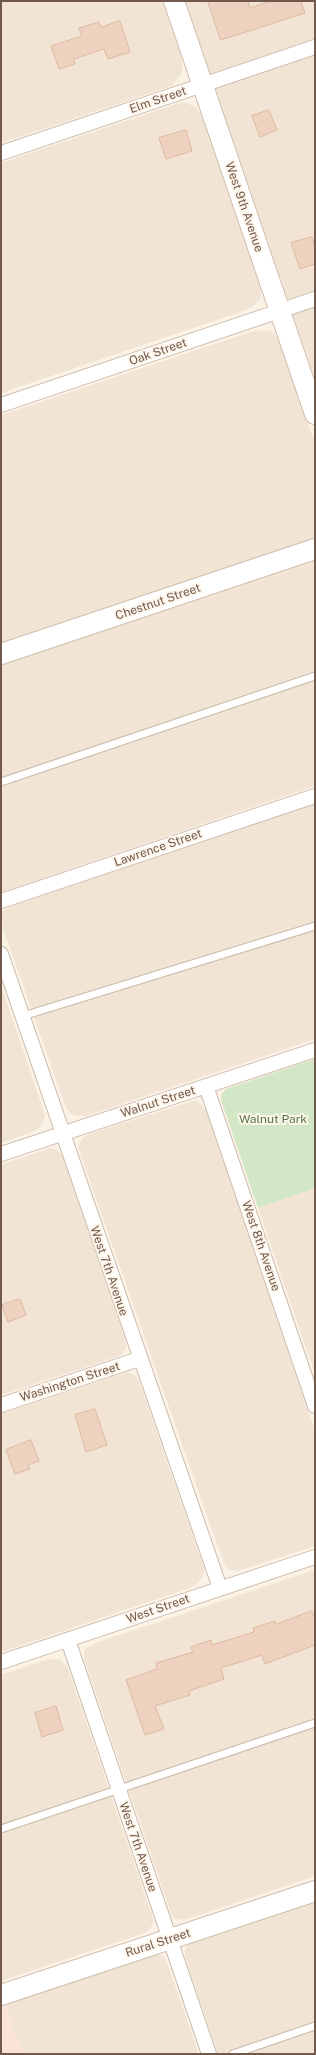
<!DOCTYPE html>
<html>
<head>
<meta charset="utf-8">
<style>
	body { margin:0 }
	#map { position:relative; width:316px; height:2055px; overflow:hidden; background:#faf2e5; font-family:"Public Sans",sans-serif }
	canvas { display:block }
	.frame { position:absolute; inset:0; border:2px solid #715a4c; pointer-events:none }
</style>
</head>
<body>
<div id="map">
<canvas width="316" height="2055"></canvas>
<div class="frame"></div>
</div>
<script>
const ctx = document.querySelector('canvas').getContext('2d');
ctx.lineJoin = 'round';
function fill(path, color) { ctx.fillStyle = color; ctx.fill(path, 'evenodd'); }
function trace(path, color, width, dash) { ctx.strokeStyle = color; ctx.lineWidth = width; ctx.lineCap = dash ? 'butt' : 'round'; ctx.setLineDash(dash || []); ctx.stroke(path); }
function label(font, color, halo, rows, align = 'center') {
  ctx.font = font + ' "Public Sans",sans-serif'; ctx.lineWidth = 4; ctx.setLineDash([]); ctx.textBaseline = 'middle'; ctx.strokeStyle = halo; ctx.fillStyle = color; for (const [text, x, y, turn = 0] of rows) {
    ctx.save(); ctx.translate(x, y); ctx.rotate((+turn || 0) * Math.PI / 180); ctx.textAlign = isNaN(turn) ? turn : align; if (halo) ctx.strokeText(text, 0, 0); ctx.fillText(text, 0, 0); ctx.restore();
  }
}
fill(new Path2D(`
	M 1,1 L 162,1 L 182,58 L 182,72 L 172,86 L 1,143 Z
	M 185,1 L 315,1 L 315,379 Z
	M 185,102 L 196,108 L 203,116 L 259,280 L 261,290 L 261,297 L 253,306 L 246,310 L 1,393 L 1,163 L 179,103 Z
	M 257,330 L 270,331 L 278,338 L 315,443 L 315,538 L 1,643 L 1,415 Z
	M 315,559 L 315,786 L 1,892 L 1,665 Z
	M 315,803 L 315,1039 L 86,1116 L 73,1115 L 66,1108 L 2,925 L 2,912 L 9,907 Z
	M 1,985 L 45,1115 L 43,1124 L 37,1130 L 1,1143 Z
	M 196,1100 L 206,1110 L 315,1431 L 315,1546 L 238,1571 L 229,1570 L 223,1561 L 78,1147 L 82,1139 L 89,1134 Z
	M 50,1148 L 57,1150 L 63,1157 L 127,1344 L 123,1353 L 119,1356 L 1,1395 L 1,1165 Z
	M 315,1188 L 315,1374 L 258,1208 Z
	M 127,1372 L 136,1376 L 139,1381 L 204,1568 L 204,1574 L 199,1582 L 190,1588 L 1,1652 L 1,1414 Z
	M 315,1570 L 315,1876 L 190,1918 L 182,1920 L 174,1918 L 171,1913 L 84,1659 L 84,1653 L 85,1649 L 93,1644 Z
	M 49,1659 L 60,1660 L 68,1668 L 153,1919 L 153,1924 L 147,1932 L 142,1934 L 1,1981 L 1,1675 Z
	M 315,1901 L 315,2054 L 218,2054 L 186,1960 L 185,1950 L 188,1945 L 192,1942 Z
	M 156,1954 L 163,1956 L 166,1960 L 199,2054 L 22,2054 L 5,2004 Z`), '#f1e4d4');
fill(new Path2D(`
	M 5,2004 L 22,2054 L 1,2054 L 1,2005 Z`), '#fae4da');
fill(new Path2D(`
	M 315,1059 L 315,1188 L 258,1208 L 221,1100 L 222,1094 L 226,1089 Z`), '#d2e7c5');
const building = new Path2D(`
	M 208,1 L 248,1 L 250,8 L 271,1 L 301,1 L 305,13 L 221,40 Z
	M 120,21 L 130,52 L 108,59 L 104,49 L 74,59 L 75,64 L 59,69 L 51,46 L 82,36 L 79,28 L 99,22 L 101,27 Z
	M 269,110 L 277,130 L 260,137 L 252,116 Z
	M 186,130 L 192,151 L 166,159 L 159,138 Z
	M 312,237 L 315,246 L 315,264 L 300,269 L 291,243 Z
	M 20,1299 L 26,1315 L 8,1322 L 2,1305 Z
	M 95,1409 L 107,1445 L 86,1452 L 75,1415 Z
	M 31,1440 L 39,1461 L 28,1465 L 30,1469 L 15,1474 L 6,1450 Z
	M 312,1611 L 315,1619 L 315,1645 L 265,1664 L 262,1655 L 221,1668 L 224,1679 L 189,1691 L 190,1695 L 155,1706 L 164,1729 L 145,1735 L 126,1680 L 157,1669 L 156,1663 L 193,1652 L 191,1647 L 211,1640 L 212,1645 L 254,1632 L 253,1628 L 275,1621 L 276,1624 Z
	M 56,1706 L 63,1730 L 42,1737 L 35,1713 Z`);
fill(building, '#eed2bf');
trace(building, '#dfb9a1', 1);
const lane = new Path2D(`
	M 1,782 L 315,676
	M 23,1016 L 315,926
	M 1,1829 L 315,1723
	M 233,2054 L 315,2026`);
const street = new Path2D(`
	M 1,153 L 315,47
	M 1,405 L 315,299
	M 1,901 L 315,796
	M 1,954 L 220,1588
	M 206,1086 L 315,1406
	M 1,1154 L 315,1050
	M 1,1405 L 139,1359
	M 68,1640 L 209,2054
	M 1,1662 L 315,1557`);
const secondary = new Path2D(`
	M 174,1 L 315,414
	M 1,654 L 315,549
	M 1,1995 L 315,1891`);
trace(lane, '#cbbaac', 9);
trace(street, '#cbbaac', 16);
trace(secondary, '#d0bcad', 22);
trace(lane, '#fff', 7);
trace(street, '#fff', 14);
trace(secondary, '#fff', 20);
label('12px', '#715a4c', '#fef6eb', [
	["Elm Street",158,100,-19],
	["West 9th Avenue",244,207,71],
	["Oak Street",158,352,-19],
	["Chestnut Street",158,602,-19],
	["Lawrence Street",158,848,-19],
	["Walnut Street",158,1102,-18],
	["West 8th Avenue",261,1246,71],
	["West 7th Avenue",109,1271,71],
	["Washington Street",70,1382,-18],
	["West Street",158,1609,-19],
	["West 7th Avenue",138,1847,71],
	["Rural Street",158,1943,-18]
]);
label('12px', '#547745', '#fef6eb', [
	["Walnut Park",273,1119]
]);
</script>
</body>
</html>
